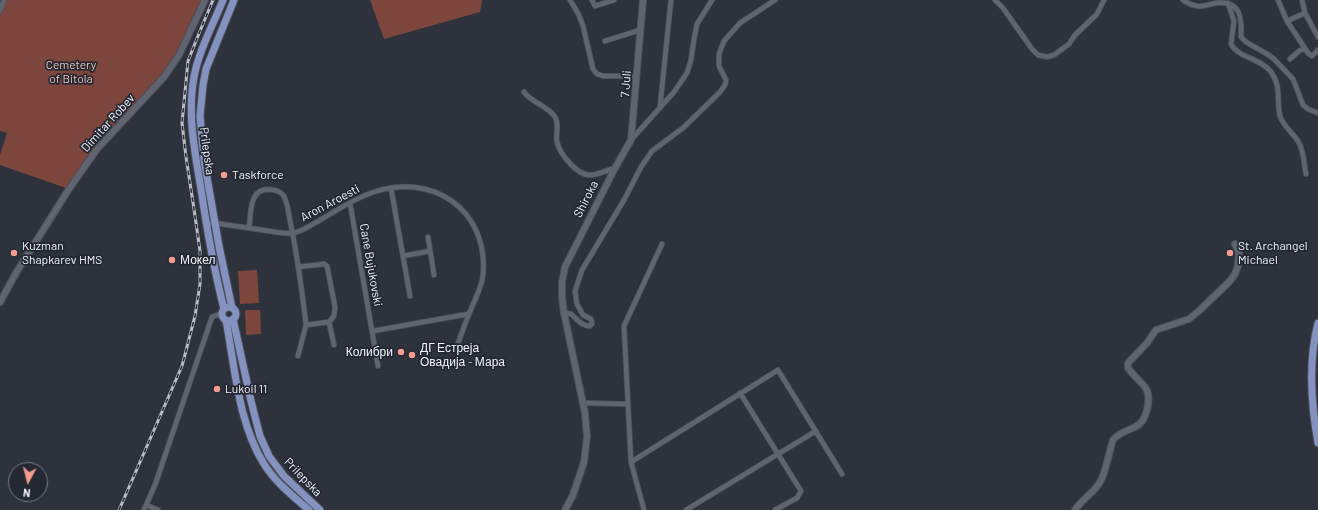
<!DOCTYPE html>
<html>
<head>
<meta charset="utf-8">
<style>
	body { margin:0 }
	#map { position:relative; width:1318px; height:510px; overflow:hidden; background:#2e323d; font-family:Barlow,sans-serif }
	canvas { display:block }
	.north { position:absolute; left:8px; top:462px; width:40px; height:40px; box-sizing:border-box; background:#242833; border:1px solid #767a83; border-radius:50%; rotate:187deg; font-size:11px; font-weight:700; line-height:16px; text-align:center; color:#f1f4fb }
	.north::after { content:''; display:block; margin:auto; width:14px; height:18px; background:#f59d8d; clip-path:polygon(50% 0,100% 100%,50% 72%,0 100%) }
</style>
</head>
<body>
<div id="map">
<canvas width="1318" height="510"></canvas>
<div class="north">N</div>
</div>
<script>
const ctx = document.querySelector('canvas').getContext('2d');
ctx.lineJoin = 'round';
function fill(path, color) { ctx.fillStyle = color; ctx.fill(path, 'evenodd'); }
function trace(path, color, width, dash) { ctx.strokeStyle = color; ctx.lineWidth = width; ctx.lineCap = dash ? 'butt' : 'round'; ctx.setLineDash(dash || []); ctx.stroke(path); }
function label(font, color, halo, rows, align = 'center') {
  ctx.font = font + ' Barlow,sans-serif'; ctx.lineWidth = 3.5; ctx.setLineDash([]); ctx.textBaseline = 'middle'; ctx.strokeStyle = halo; ctx.fillStyle = color; for (const [text, x, y, turn = 0] of rows) {
    ctx.save(); ctx.translate(x, y); ctx.rotate((+turn || 0) * Math.PI / 180); ctx.textAlign = isNaN(turn) ? turn : align; if (halo) ctx.strokeText(text, 0, 0); ctx.fillText(text, 0, 0); ctx.restore();
  }
}
fill(new Path2D(`
	M 4,0 L 205,0 L 164,77 L 97,149 L 69,189 L 0,165 L 0,155 L 7,133 L 0,131 L 0,11 Z
	M 370,0 L 482,0 L 480,12 L 384,39 Z
	M 257,270 L 259,303 L 240,304 L 238,271 Z
	M 245,310 L 260,310 L 261,334 L 246,335 Z`), '#7d463c');
const street = new Path2D(`
	M 570,0 L 579,15 L 583,26 L 593,69 L 597,74 L 603,76 L 637,76
	M 592,0 L 595,6 L 614,0
	M 995,0 L 1003,8 L 1032,49 L 1038,55 L 1047,57 L 1054,55 L 1069,44 L 1075,35 L 1097,14 L 1104,0
	M 1183,0 C 1187,3 1192,5 1197,6 C 1204,7 1210,4 1216,3 C 1241,0 1242,18 1241,37 L 1246,42 L 1267,54 L 1274,59 L 1293,79 L 1303,105 L 1308,109 L 1318,113
	M 1278,0 L 1287,21 L 1308,53 L 1312,56 L 1318,50
	M 1302,0 L 1305,13 L 1318,37
	M 1228,3 L 1234,21 L 1231,44 C 1238,58 1261,58 1271,72 C 1282,87 1276,100 1280,116 C 1283,126 1293,133 1298,141 C 1304,150 1304,164 1306,174
	M 0,11 L 4,0
	M 1287,21 L 1305,13
	M 605,41 L 640,30
	M 1290,59 L 1299,51 L 1305,48
	M 524,92 C 532,103 548,106 555,117 C 560,125 555,134 557,142 C 560,154 577,176 591,175 C 598,175 607,170 615,168
	M 660,107 L 671,0
	M 631,140 L 674,92 L 687,73 L 691,60 L 694,39 L 697,24 L 712,0
	M 391,188 L 410,296
	M 350,203 L 378,366
	M 206,223 L 215,223 C 233,226 251,228 269,231 C 276,232 285,234 293,233 C 300,232 308,227 315,223 C 333,213 351,200 371,193 C 431,171 489,209 483,275 C 482,286 476,297 472,307 C 466,320 462,333 457,346
	M 249,228 C 251,216 249,194 263,190 C 270,189 278,189 283,195 C 287,200 289,214 290,221 C 297,252 301,284 305,316 L 306,325 L 298,356
	M 428,237 L 434,275
	M 403,256 L 430,251
	M 298,267 L 324,264 L 327,266 L 335,307 L 334,316 L 329,322 L 306,325
	M 564,313 L 571,314 C 577,319 581,326 590,326 L 592,324 L 591,319 L 583,315 L 577,304 L 575,291 L 582,270 L 624,200 L 641,167 L 652,151 L 683,128 L 720,92 L 725,85 L 726,80 L 719,66 L 719,54 L 724,41 L 740,23 L 775,0
	M 329,322 L 334,345
	M 373,331 L 468,314
	M 740,393 L 801,491 L 797,498 L 775,510
	M 583,403 L 627,404
	M 631,462 L 778,370 L 842,474
	M 146,505 L 158,510
	M 144,510 L 155,485 L 212,317 L 222,313
	M 644,510 L 631,462 L 624,326 L 662,244
	M 686,510 L 816,431`);
const secondary = new Path2D(`
	M 0,302 L 16,273 L 69,189 L 97,149 L 164,77 L 179,55 L 205,0
	M 565,510 L 573,495 L 584,462 L 587,437 L 585,413 L 564,313 L 562,297 L 562,282 L 565,267 L 615,168 L 631,140 L 643,0
	M 1075,510 C 1082,499 1094,493 1100,482 C 1106,473 1109,451 1113,440 C 1118,433 1127,431 1135,427 C 1142,424 1145,418 1147,410 C 1153,385 1140,385 1128,368 L 1128,363 L 1147,343 L 1156,330 L 1189,319 L 1200,310 L 1230,281 L 1235,274 L 1238,266 L 1239,253 L 1235,244`);
const primary = new Path2D(`
	M 223,0 C 213,25 199,50 194,77 C 187,115 195,152 201,189 C 207,230 214,269 224,309
	M222 314a7 7 0 1 1 14 0a7 7 0 1 1-14 0Z
	M 232,308 L 219,246 L 204,160 L 200,116 L 203,85 L 206,69 L 234,0
	M 233,319 L 251,401 L 260,436 L 269,456 L 284,476 L 320,510
	M 226,320 C 235,368 238,422 264,464 C 275,482 293,496 309,510
	M 1318,323 C 1308,362 1311,404 1318,443`);
trace(street, '#4b4e58', 6);
trace(secondary, '#4b4e58', 8);
trace(primary, '#4b4e58', 9);
trace(street, '#5f6470', 4.5);
trace(secondary, '#5f6470', 6);
trace(primary, '#8492c0', 7);
const rail = new Path2D(`
	M 119,510 L 182,366 L 195,316 L 200,284 L 200,251 L 194,209 L 186,157 L 182,123 L 188,61 L 200,31 L 213,0`);
trace(rail, '#b9bdc5', 3);
trace(rail, '#242833', 1.5, [4.5]);
for (const [x, y, r, color] of [
	[224,175,4,"#f59d8d"],
	[14,253,4,"#f59d8d"],
	[1230,253,4,"#f59d8d"],
	[172,260,4,"#f59d8d"],
	[401,352,4,"#f59d8d"],
	[412,355,4,"#f59d8d"],
	[217,389,4,"#f59d8d"]
]) { const dot = new Path2D(); dot.arc(x, y, r, 0, 2 * Math.PI); ctx.fillStyle = color; ctx.fill(dot); trace(dot, '#242833', 1.5); }
label('12px', '#f1c3ba', '#242833', [
	["Cemetery",71,65],
	["of Bitola",71,79]
]);
label('12px', '#f1f4fb', '#242833', [
	["7 Juli",626,84,-86],
	["Dimitar Robev",108,123,-48],
	["Prilepska",207,151,82],
	["Shiroka",586,199,-63],
	["Aron Aroesti",330,203,-28],
	["Cane Bujukovski",371,265,80],
	["Prilepska",303,477,46]
]);
label('12px', '#f1f4fb', '#242833', [
	["Taskforce",232,175],
	["Kuzman",22,246],
	["Shapkarev HMS",22,260],
	["St. Archangel",1238,246],
	["Michael",1238,260],
	["Мокел",180,260],
	["ДГ Естреја",420,348],
	["Овадија - Мара",420,362],
	["Колибри",393,352,"right"],
	["Lukoil 11",225,389]
], 'left');
</script>
</body>
</html>
